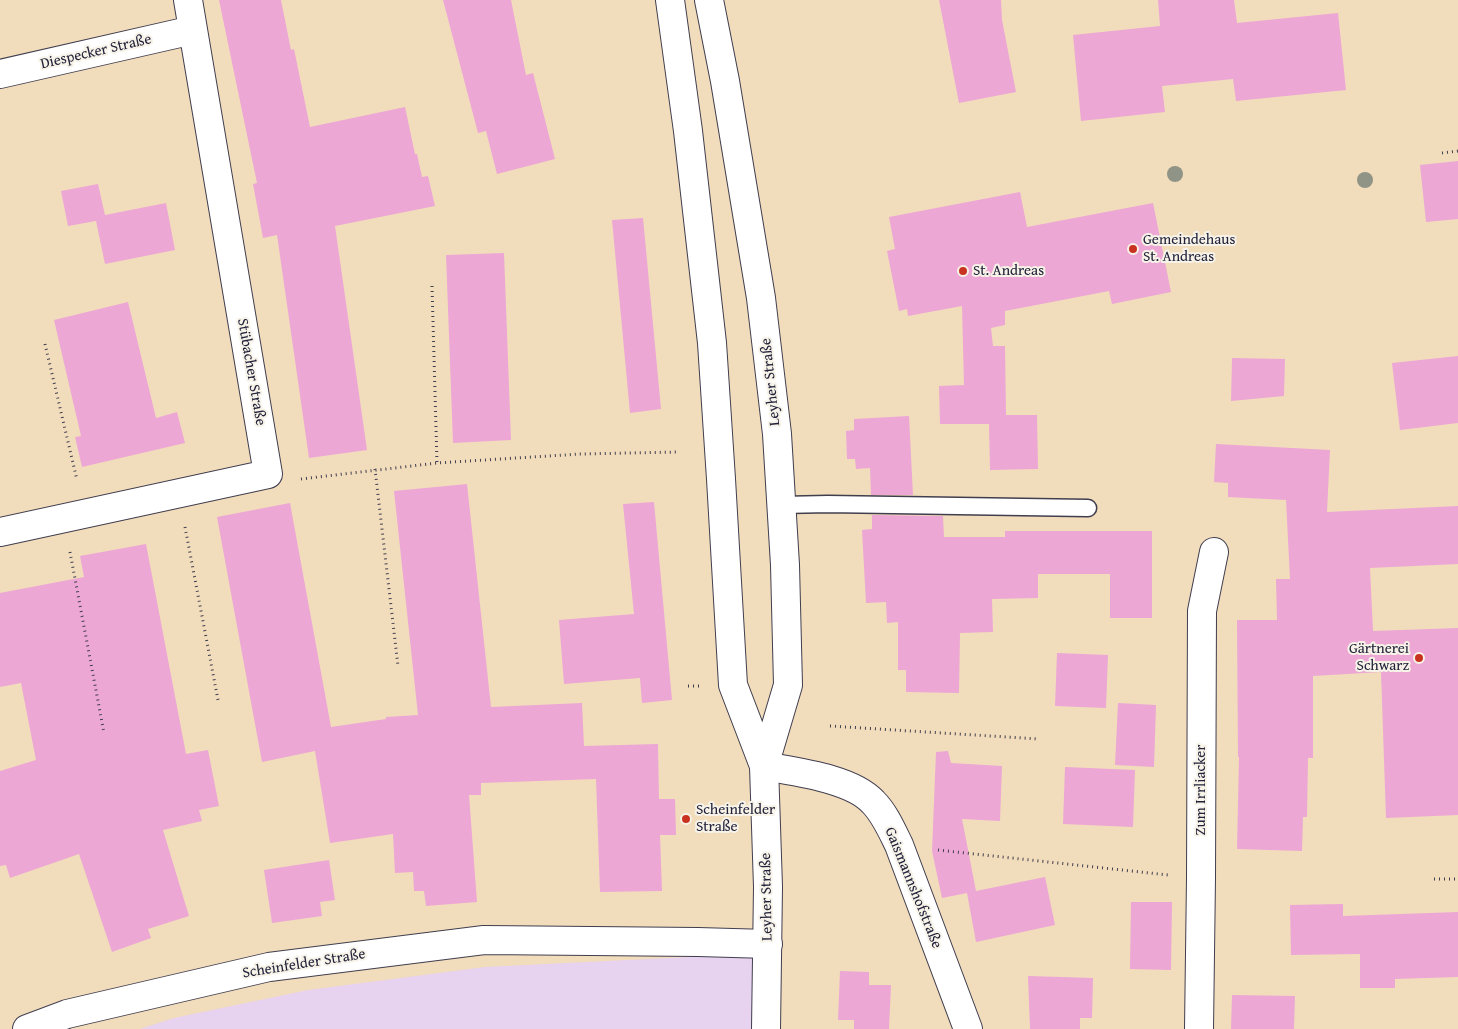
<!DOCTYPE html>
<html>
<head>
<meta charset="utf-8">
<style>
	body { margin:0 }
	canvas { display:block; background:#f1dcbc }
</style>
</head>
<body>
<canvas width="1458" height="1029"></canvas>
<script>
const ctx = document.querySelector('canvas').getContext('2d');
ctx.lineJoin = 'round';
function fill(path, color) { ctx.fillStyle = color; ctx.fill(path, 'evenodd'); }
function trace(path, color, width, dash) { ctx.strokeStyle = color; ctx.lineWidth = width; ctx.lineCap = dash ? 'butt' : 'round'; ctx.setLineDash(dash || []); ctx.stroke(path); }
function label(font, color, halo, rows, align = 'center') {
  ctx.font = font + ' "Gentium Book Plus",serif'; ctx.lineWidth = 4; ctx.setLineDash([]); ctx.textBaseline = 'middle'; ctx.strokeStyle = halo; ctx.fillStyle = color; for (const [text, x, y, turn = 0] of rows) {
    ctx.save(); ctx.translate(x, y); ctx.rotate((+turn || 0) * Math.PI / 180); ctx.textAlign = isNaN(turn) ? turn : align; if (halo) ctx.strokeText(text, 0, 0); ctx.fillText(text, 0, 0); ctx.restore();
  }
}
fill(new Path2D(`
	M 770,953 L 769,1029 L 140,1029 L 174,1018 L 308,990 L 485,967 Z`), '#e7d2ef');
fill(new Path2D(`
	M 219,0 L 281,0 L 291,50 L 294,49 L 310,127 L 405,107 L 415,154 L 417,154 L 422,177 L 428,176 L 435,206 L 335,226 L 367,450 L 309,458 L 277,235 L 263,238 L 253,184 L 257,183 Z
	M 443,0 L 511,0 L 526,75 L 533,73 L 555,159 L 497,174 L 486,131 L 478,133 Z
	M 939,0 L 1001,0 L 1002,20 L 1016,92 L 959,103 Z
	M 1158,0 L 1234,0 L 1237,23 L 1338,13 L 1346,90 L 1236,101 L 1233,79 L 1162,86 L 1165,112 L 1081,121 L 1073,35 L 1160,26 Z
	M 1458,161 L 1458,219 L 1426,222 L 1420,165 Z
	M 98,184 L 105,215 L 166,203 L 175,250 L 105,264 L 96,221 L 68,226 L 61,191 Z
	M 1020,192 L 1027,227 L 1153,203 L 1171,292 L 1112,304 L 1109,291 L 1005,311 L 1005,325 L 991,328 L 993,346 L 1005,346 L 1006,415 L 1037,415 L 1038,469 L 990,470 L 989,424 L 940,424 L 939,386 L 964,385 L 962,306 L 908,316 L 907,309 L 899,311 L 887,251 L 895,249 L 889,217 Z
	M 643,218 L 661,409 L 630,413 L 612,220 Z
	M 504,253 L 511,440 L 453,443 L 446,255 Z
	M 128,302 L 156,418 L 177,412 L 185,443 L 82,467 L 75,437 L 81,436 L 54,320 Z
	M 1458,356 L 1458,423 L 1400,430 L 1392,363 Z
	M 1232,358 L 1285,359 L 1284,396 L 1231,401 Z
	M 909,416 L 913,495 L 871,495 L 870,468 L 856,469 L 855,459 L 847,459 L 846,431 L 854,430 L 854,419 Z
	M 1216,444 L 1330,450 L 1327,512 L 1458,506 L 1458,564 L 1370,568 L 1373,631 L 1458,628 L 1458,815 L 1386,818 L 1381,672 L 1313,676 L 1313,758 L 1308,758 L 1307,817 L 1303,817 L 1302,851 L 1237,849 L 1239,757 L 1238,757 L 1237,620 L 1277,620 L 1276,579 L 1290,579 L 1286,500 L 1228,497 L 1228,483 L 1214,482 Z
	M 467,484 L 491,707 L 582,703 L 584,746 L 658,744 L 659,799 L 675,799 L 676,835 L 660,835 L 662,891 L 600,892 L 596,779 L 481,783 L 481,795 L 469,795 L 477,902 L 426,906 L 424,891 L 414,891 L 413,872 L 395,873 L 393,834 L 330,843 L 315,751 L 262,762 L 217,517 L 290,503 L 331,727 L 386,719 L 386,717 L 418,715 L 394,491 Z
	M 654,502 L 672,700 L 642,703 L 640,678 L 564,684 L 559,620 L 634,614 L 623,504 Z
	M 872,515 L 943,516 L 944,537 L 1005,537 L 1005,531 L 1152,531 L 1152,618 L 1110,618 L 1110,574 L 1038,574 L 1038,598 L 992,599 L 993,632 L 960,633 L 959,693 L 906,692 L 906,670 L 898,670 L 898,622 L 887,623 L 886,602 L 866,603 L 862,530 L 872,529 Z
	M 146,544 L 186,754 L 208,750 L 219,806 L 199,810 L 202,821 L 163,830 L 189,916 L 148,929 L 151,938 L 112,952 L 79,854 L 10,878 L 6,865 L 0,866 L 0,771 L 36,760 L 21,683 L 0,687 L 0,593 L 84,577 L 80,556 Z
	M 1057,653 L 1108,655 L 1106,708 L 1055,706 Z
	M 1118,703 L 1156,705 L 1154,767 L 1115,765 Z
	M 948,751 L 951,763 L 1002,766 L 1000,821 L 962,819 L 976,891 L 1045,877 L 1055,925 L 976,942 L 967,893 L 942,898 L 932,851 L 936,752 Z
	M 1065,767 L 1135,770 L 1133,827 L 1063,824 Z
	M 329,860 L 335,900 L 320,902 L 322,916 L 272,923 L 264,870 Z
	M 1131,902 L 1172,902 L 1171,970 L 1130,969 Z
	M 1343,904 L 1343,916 L 1458,912 L 1458,977 L 1395,979 L 1395,988 L 1360,988 L 1360,954 L 1291,955 L 1290,905 Z
	M 840,971 L 869,972 L 869,985 L 891,985 L 889,1029 L 854,1029 L 854,1020 L 838,1020 Z
	M 1028,976 L 1093,978 L 1092,1018 L 1080,1018 L 1080,1029 L 1030,1029 Z
	M 1232,995 L 1295,996 L 1294,1029 L 1231,1029 Z`), '#eda7d5');
const lane = new Path2D(`
	M 782,505 L 828,504 L 1088,508`);
const street = new Path2D(`
	M 0,74 L 193,30
	M 0,532 L 268,474 L 188,0
	M 764,766 C 795,772 851,778 873,802 C 885,814 892,831 899,845 L 968,1029
	M 27,1029 L 67,1014 L 269,967 L 484,940 L 698,942 L 768,944
	M 1199,1029 L 1201,878 L 1202,611 L 1214,552`);
const secondary = new Path2D(`
	M 670,0 L 688,131 L 712,343 L 721,479 L 733,685 L 764,766
	M 709,0 L 725,81 L 761,298 L 777,434 L 785,565 L 788,685 L 764,766 L 768,887 L 766,1029`);
trace(lane, '#413e4e', 19);
trace(street, '#413e4e', 30);
trace(secondary, '#413e4e', 30);
trace(new Path2D(`
	M 1442,153 L 1458,151
	M 432,286 L 437,463
	M 45,344 L 77,480
	M 375,469 L 398,666
	M 301,479 L 437,463 L 580,454 L 679,452
	M 185,527 L 218,700
	M 70,552 L 104,733
	M 688,686 L 699,686
	M 830,726 L 1039,739
	M 938,850 L 1168,875
	M 1434,879 L 1458,879`), '#413e4e', 3, [1, 4]);
trace(lane, '#fff', 16);
trace(street, '#fff', 28);
trace(secondary, '#fff', 28);
ctx.fillStyle = '#909486';
for (const [x, y] of [
	[1175,174],
	[1365,180]
]) { ctx.beginPath(); ctx.arc(x, y, 8, 0, 2 * Math.PI); ctx.fill(); }
for (const [x, y, r, color] of [
	[1133,249,5,"#c8321e"],
	[963,271,5,"#c8321e"],
	[1419,658,5,"#c8321e"],
	[686,819,5,"#c8321e"]
]) { const dot = new Path2D(); dot.arc(x, y, r, 0, 2 * Math.PI); ctx.fillStyle = color; ctx.fill(dot); trace(dot, '#f7f3e8', 2); }
label('15px', '#22223b', '#f7f3e8', [
	["Diespecker Straße",96,52,-13],
	["Stübacher Straße",251,372,80],
	["Leyher Straße",771,382,-96],
	["Zum Irrliacker",1201,790,-90],
	["Gaismannshofstraße",913,888,68],
	["Leyher Straße",767,897,-91],
	["Scheinfelder Straße",304,964,-9]
]);
label('15px', '#22223b', '#f7f3e8', [
	["Gemeindehaus",1143,240],
	["St. Andreas",1143,257],
	["St. Andreas",973,271],
	["Gärtnerei",1409,649,"right"],
	["Schwarz",1409,666,"right"],
	["Scheinfelder",696,810],
	["Straße",696,827]
], 'left');
</script>
</body>
</html>
